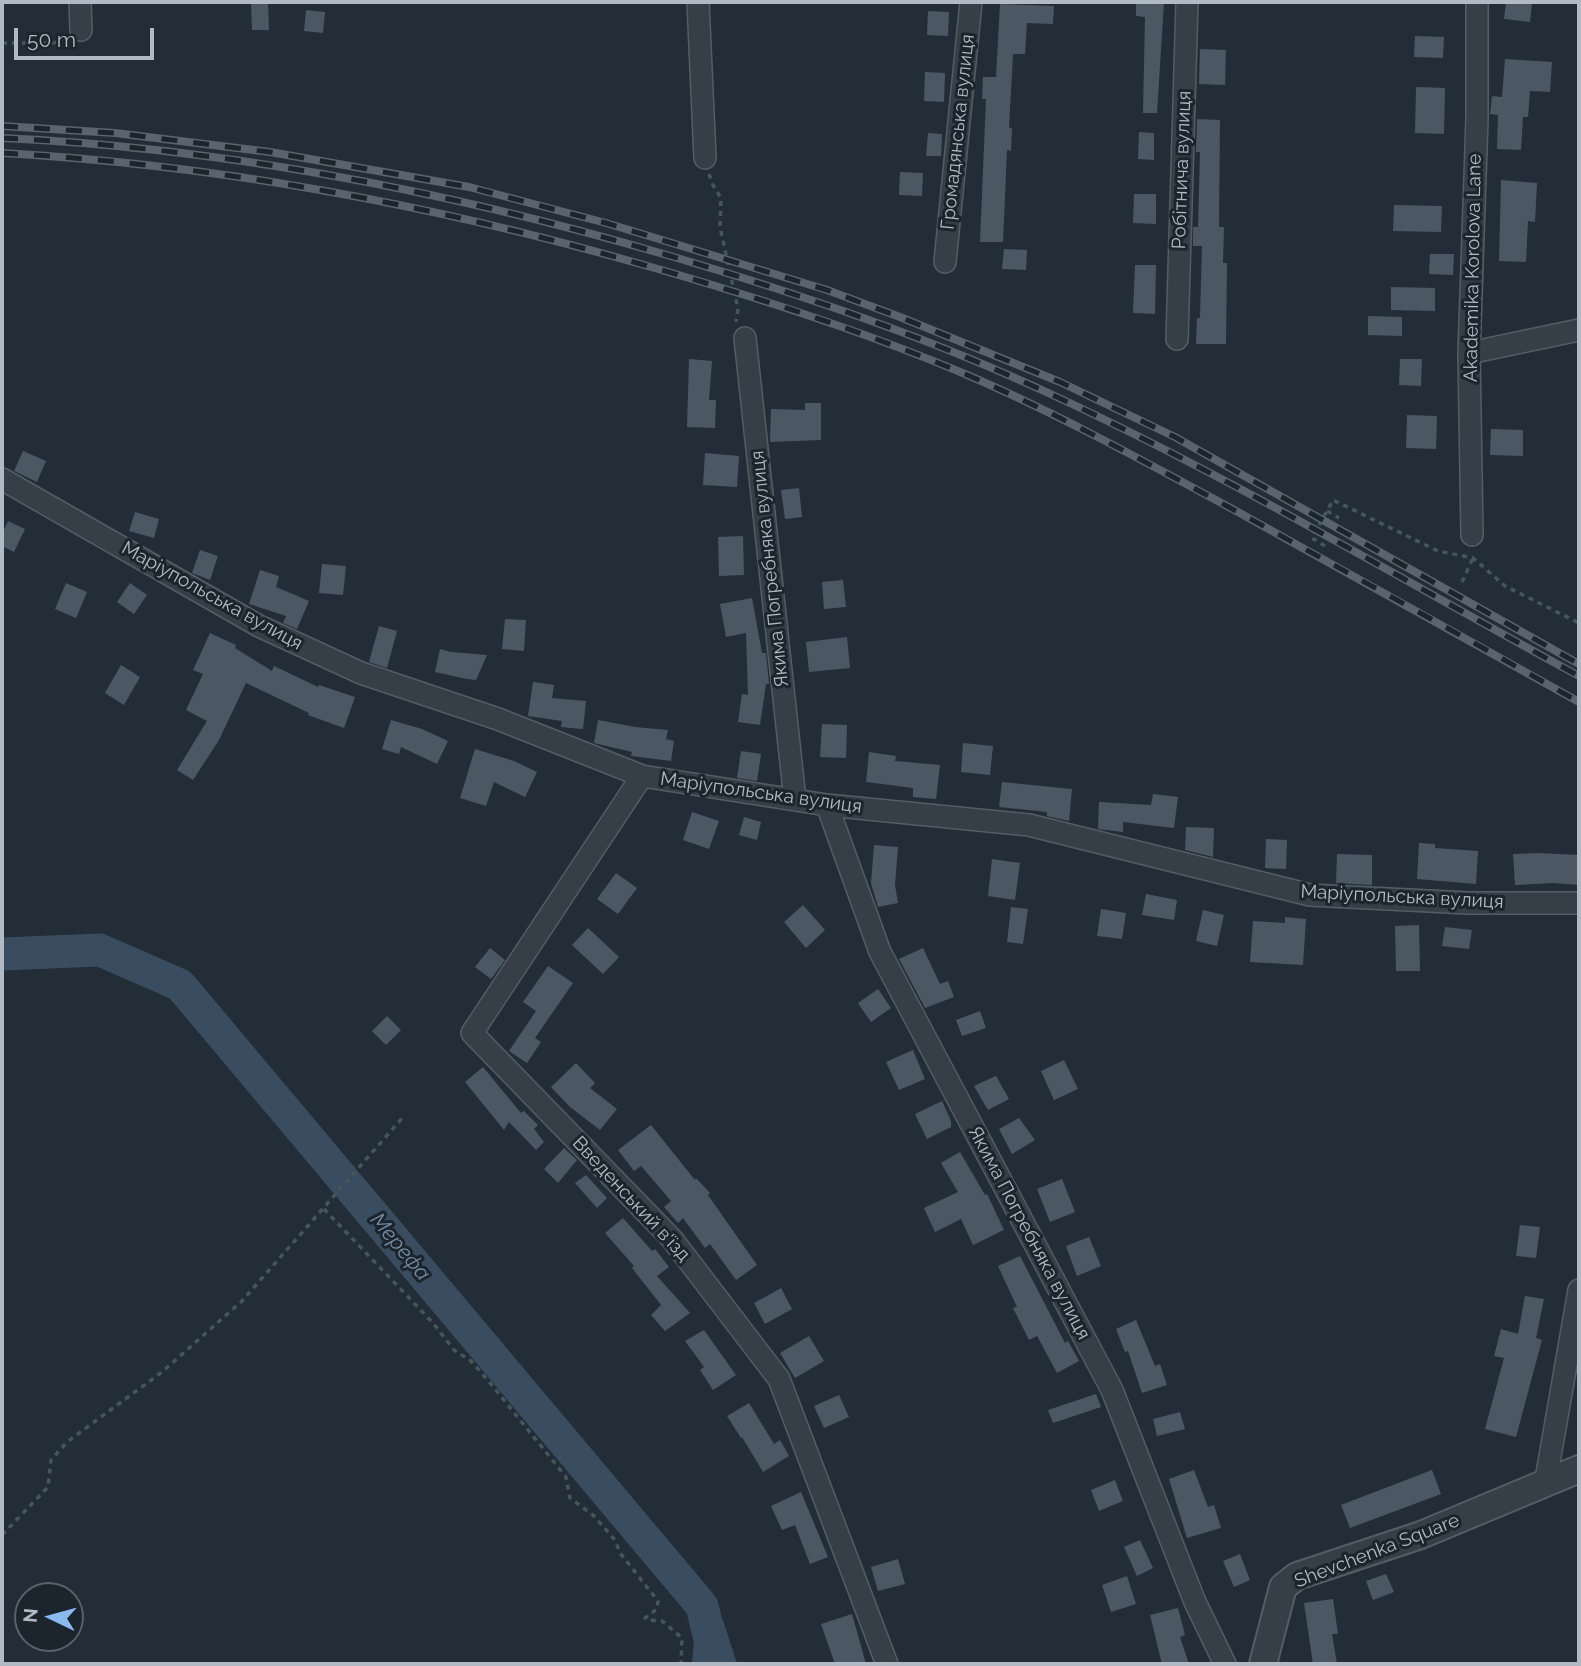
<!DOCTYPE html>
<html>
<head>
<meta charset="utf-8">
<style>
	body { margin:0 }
	#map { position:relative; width:1581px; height:1666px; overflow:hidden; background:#232d38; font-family:Raleway,sans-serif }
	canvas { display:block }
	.frame { position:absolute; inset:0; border:4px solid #b1bac4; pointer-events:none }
	.north { position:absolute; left:14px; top:1582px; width:70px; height:70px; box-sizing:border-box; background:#1c242d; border:2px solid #586069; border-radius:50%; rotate:275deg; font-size:19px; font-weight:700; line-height:28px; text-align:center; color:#b1bac4 }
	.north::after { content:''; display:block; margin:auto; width:24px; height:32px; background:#8bbaf0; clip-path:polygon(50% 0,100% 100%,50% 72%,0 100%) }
	.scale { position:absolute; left:14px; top:28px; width:140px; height:32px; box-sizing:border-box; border:4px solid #b1bac4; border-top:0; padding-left:9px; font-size:21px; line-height:24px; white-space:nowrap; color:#b1bac4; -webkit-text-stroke:5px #1c242d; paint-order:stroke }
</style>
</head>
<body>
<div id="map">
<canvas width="1581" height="1666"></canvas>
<div class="frame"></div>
<div class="north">N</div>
<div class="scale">50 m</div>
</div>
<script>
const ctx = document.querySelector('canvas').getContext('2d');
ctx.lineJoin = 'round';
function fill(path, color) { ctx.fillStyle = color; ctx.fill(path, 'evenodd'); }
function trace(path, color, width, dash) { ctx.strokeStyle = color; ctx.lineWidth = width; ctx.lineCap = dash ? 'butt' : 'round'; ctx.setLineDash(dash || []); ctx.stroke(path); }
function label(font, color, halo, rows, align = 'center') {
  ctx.font = font + ' Raleway,sans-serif'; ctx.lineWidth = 6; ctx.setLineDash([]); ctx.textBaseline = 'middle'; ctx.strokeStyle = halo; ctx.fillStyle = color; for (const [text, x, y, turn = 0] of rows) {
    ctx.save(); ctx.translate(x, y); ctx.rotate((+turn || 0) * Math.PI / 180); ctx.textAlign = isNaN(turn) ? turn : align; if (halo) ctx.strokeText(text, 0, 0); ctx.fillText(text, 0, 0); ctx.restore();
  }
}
fill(new Path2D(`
	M 723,1620 L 737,1664 L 692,1664 L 694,1640 Z`), '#394c60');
trace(new Path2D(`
	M 2,954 L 100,950 L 180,985 L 702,1606 L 716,1664`), '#394c60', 33);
fill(new Path2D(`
	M 251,2 L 268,2 L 269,30 L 252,30 Z
	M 1136,2 L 1164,2 L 1157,113 L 1143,113 L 1145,17 L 1136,16 Z
	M 1506,2 L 1532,2 L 1530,22 L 1504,19 Z
	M 1000,4 L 1054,6 L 1053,24 L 1027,23 L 1025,54 L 1013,54 L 1009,128 L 1012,128 L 1011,151 L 1007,150 L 1003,242 L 980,242 L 986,99 L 982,99 L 983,77 L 996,77 Z
	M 306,10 L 325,12 L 323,33 L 304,31 Z
	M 928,11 L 949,12 L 948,36 L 927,35 Z
	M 1415,36 L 1444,37 L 1443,58 L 1414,57 Z
	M 1200,49 L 1226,50 L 1225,85 L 1199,84 Z
	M 1505,59 L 1552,62 L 1550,92 L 1530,91 L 1528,117 L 1523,117 L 1521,150 L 1497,149 L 1498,115 L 1490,114 L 1492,96 L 1502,97 Z
	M 925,72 L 945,73 L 944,102 L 924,101 Z
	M 1416,87 L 1445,88 L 1444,134 L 1415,133 Z
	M 1197,119 L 1220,120 L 1219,227 L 1224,227 L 1223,263 L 1227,263 L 1226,344 L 1196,344 L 1197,318 L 1200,318 L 1202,246 L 1193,246 L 1193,227 L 1198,227 L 1200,152 L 1196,152 Z
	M 1139,132 L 1154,133 L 1154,160 L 1138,159 Z
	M 928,133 L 942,134 L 941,156 L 926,156 Z
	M 900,172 L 923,173 L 922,196 L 899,195 Z
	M 1501,180 L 1537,183 L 1535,222 L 1528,221 L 1526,262 L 1499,261 Z
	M 1134,194 L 1156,194 L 1156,224 L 1133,223 Z
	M 1394,205 L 1442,206 L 1441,232 L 1393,231 Z
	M 1004,249 L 1027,250 L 1026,270 L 1002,269 Z
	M 1430,254 L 1454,254 L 1453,275 L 1429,274 Z
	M 1135,265 L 1156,265 L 1155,314 L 1133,313 Z
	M 1391,287 L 1435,288 L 1435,311 L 1391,310 Z
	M 1368,316 L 1402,317 L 1402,336 L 1368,335 Z
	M 689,359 L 712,361 L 709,400 L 716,400 L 715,428 L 687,427 Z
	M 1400,359 L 1422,359 L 1421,386 L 1399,385 Z
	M 805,403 L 821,403 L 821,440 L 770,442 L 771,409 L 805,410 Z
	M 1407,415 L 1437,416 L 1436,449 L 1406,448 Z
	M 1491,429 L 1523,430 L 1523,456 L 1490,455 Z
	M 23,451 L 46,461 L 37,482 L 14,471 Z
	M 705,453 L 739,456 L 737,487 L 703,485 Z
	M 799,488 L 802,517 L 785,519 L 781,490 Z
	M 135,512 L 159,519 L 154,538 L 129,531 Z
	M 8,521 L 25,529 L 14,552 L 2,546 L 2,534 Z
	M 743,536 L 744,575 L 719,576 L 718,537 Z
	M 200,550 L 218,556 L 210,580 L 192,573 Z
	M 322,564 L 346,566 L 343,595 L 319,593 Z
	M 260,570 L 279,576 L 276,587 L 309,601 L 297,629 L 283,623 L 286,616 L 249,604 Z
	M 843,580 L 846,607 L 824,609 L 822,582 Z
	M 66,583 L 87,592 L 76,618 L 55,609 Z
	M 130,583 L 147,595 L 134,614 L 117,602 Z
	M 752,598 L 762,653 L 766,653 L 769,684 L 766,684 L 760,725 L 738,722 L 742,694 L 748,695 L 746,633 L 726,637 L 720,604 Z
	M 505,619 L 526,620 L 524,651 L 502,649 Z
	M 379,626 L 397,631 L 387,668 L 369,662 Z
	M 210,633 L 236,645 L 235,648 L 272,671 L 274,666 L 318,687 L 319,685 L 355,697 L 344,728 L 308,715 L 309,713 L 246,683 L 219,740 L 193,780 L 177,770 L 207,721 L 186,710 L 203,674 L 193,670 Z
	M 847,637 L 850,668 L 809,672 L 806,642 Z
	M 440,649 L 451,652 L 487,655 L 476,680 L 467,679 L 435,672 Z
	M 121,665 L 140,677 L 124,705 L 105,693 Z
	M 533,682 L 554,685 L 552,698 L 586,701 L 583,729 L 561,727 L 562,721 L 528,716 Z
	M 391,720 L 422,729 L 448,741 L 437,764 L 401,747 L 399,754 L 382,749 Z
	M 598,720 L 635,727 L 668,730 L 666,739 L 674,741 L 671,761 L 631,756 L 632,752 L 594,743 Z
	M 822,724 L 847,725 L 846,758 L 820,757 Z
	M 963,743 L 993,746 L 990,775 L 961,772 Z
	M 475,749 L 514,761 L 537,772 L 525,797 L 494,782 L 486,806 L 460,798 Z
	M 741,751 L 761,754 L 757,781 L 737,778 Z
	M 869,752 L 896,756 L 895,761 L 940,765 L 936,799 L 913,797 L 913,788 L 866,782 Z
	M 1002,782 L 1072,789 L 1069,821 L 1047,816 L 1047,812 L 999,807 Z
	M 1153,794 L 1178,797 L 1174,828 L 1123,822 L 1123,832 L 1098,829 L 1099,802 L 1151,805 Z
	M 692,812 L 719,821 L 709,849 L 683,840 Z
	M 744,817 L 761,822 L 757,840 L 739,835 Z
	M 1186,827 L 1214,828 L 1213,857 L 1185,850 Z
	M 1266,839 L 1287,840 L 1286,869 L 1265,868 Z
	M 1419,843 L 1435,844 L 1435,848 L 1478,851 L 1476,884 L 1417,879 Z
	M 874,845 L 898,847 L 895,885 L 898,903 L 878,907 L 871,883 Z
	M 1538,853 L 1579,855 L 1579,885 L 1553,883 L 1515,885 L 1513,854 Z
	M 1337,854 L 1372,855 L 1372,885 L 1336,883 Z
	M 992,859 L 1020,863 L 1015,900 L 988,896 Z
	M 616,873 L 637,888 L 618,914 L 597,899 Z
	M 1146,894 L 1177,900 L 1174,920 L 1142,915 Z
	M 803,905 L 825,930 L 806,948 L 784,922 Z
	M 1011,907 L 1028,909 L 1023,944 L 1007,942 Z
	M 1101,909 L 1126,913 L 1122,939 L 1097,936 Z
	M 1203,910 L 1224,915 L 1217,946 L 1196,941 Z
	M 1285,917 L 1306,919 L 1303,965 L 1250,962 L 1253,921 L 1285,923 Z
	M 1419,925 L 1420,971 L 1396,971 L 1395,926 Z
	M 1445,927 L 1472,930 L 1469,949 L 1442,946 Z
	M 588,928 L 619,957 L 603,974 L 572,945 Z
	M 490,948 L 505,960 L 491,979 L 475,967 Z
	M 923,948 L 940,984 L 948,981 L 954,997 L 925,1008 L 899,959 Z
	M 548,966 L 573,983 L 535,1038 L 541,1042 L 527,1063 L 509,1051 L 536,1011 L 523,1002 Z
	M 878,989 L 891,1008 L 871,1022 L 858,1003 Z
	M 980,1011 L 986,1028 L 962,1036 L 956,1020 Z
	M 387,1016 L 401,1030 L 386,1045 L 372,1031 Z
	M 913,1050 L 925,1079 L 899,1090 L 886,1062 Z
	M 1064,1060 L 1078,1089 L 1054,1100 L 1041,1071 Z
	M 576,1063 L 595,1083 L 590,1088 L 617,1109 L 600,1130 L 570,1107 L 551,1087 Z
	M 483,1067 L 521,1113 L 524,1111 L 538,1125 L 534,1129 L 544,1142 L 536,1150 L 509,1122 L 504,1130 L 465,1082 Z
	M 996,1076 L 1009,1099 L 988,1110 L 974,1086 Z
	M 942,1101 L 951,1121 L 951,1127 L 927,1139 L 915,1114 Z
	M 1019,1118 L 1035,1140 L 1012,1154 L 999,1129 Z
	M 651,1125 L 695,1180 L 696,1178 L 710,1193 L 708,1195 L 757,1265 L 736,1280 L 710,1244 L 705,1248 L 683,1218 L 678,1223 L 664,1207 L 671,1201 L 641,1166 L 634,1171 L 618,1150 Z
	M 564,1148 L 577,1160 L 558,1183 L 544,1169 Z
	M 960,1152 L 985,1195 L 987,1194 L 1004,1230 L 973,1245 L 961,1219 L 935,1232 L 924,1208 L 958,1192 L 941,1163 Z
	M 586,1175 L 607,1198 L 597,1208 L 575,1183 Z
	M 1062,1179 L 1075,1212 L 1050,1222 L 1037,1189 Z
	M 623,1218 L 652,1251 L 655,1249 L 669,1267 L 657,1276 L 690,1313 L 665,1331 L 651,1315 L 661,1305 L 632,1268 L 634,1266 L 605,1233 Z
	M 1520,1225 L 1540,1227 L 1536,1258 L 1516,1256 Z
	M 1089,1237 L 1101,1266 L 1077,1276 L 1066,1246 Z
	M 1020,1256 L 1065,1343 L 1068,1341 L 1079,1361 L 1057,1373 L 1037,1336 L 1029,1340 L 1013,1308 L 1017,1307 L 998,1266 Z
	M 781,1288 L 792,1309 L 765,1324 L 754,1303 Z
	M 1525,1296 L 1544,1299 L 1536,1338 L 1542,1340 L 1516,1437 L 1485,1429 L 1504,1358 L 1494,1356 L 1501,1329 L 1518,1334 Z
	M 1136,1320 L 1155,1366 L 1160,1364 L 1167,1385 L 1142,1393 L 1128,1351 L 1125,1352 L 1116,1329 Z
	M 704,1330 L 736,1375 L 713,1390 L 700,1370 L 704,1367 L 685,1341 Z
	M 809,1336 L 824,1361 L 795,1378 L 780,1353 Z
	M 1096,1394 L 1101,1407 L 1053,1423 L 1048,1410 Z
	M 839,1395 L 849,1417 L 824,1428 L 814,1406 Z
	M 749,1403 L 774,1444 L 780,1440 L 789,1456 L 763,1472 L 742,1437 L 741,1438 L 727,1416 Z
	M 1180,1412 L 1185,1429 L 1157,1436 L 1153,1419 Z
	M 1194,1470 L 1208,1507 L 1214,1505 L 1221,1528 L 1187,1538 L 1169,1479 Z
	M 1432,1470 L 1441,1494 L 1350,1528 L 1341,1505 Z
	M 1115,1480 L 1123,1501 L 1099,1511 L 1091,1490 Z
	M 801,1492 L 828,1557 L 810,1564 L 795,1525 L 782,1530 L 771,1506 Z
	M 1140,1540 L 1153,1568 L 1137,1576 L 1124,1547 Z
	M 1240,1554 L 1250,1580 L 1234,1587 L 1223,1561 Z
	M 898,1559 L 905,1584 L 878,1591 L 871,1567 Z
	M 1386,1574 L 1394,1592 L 1373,1600 L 1366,1581 Z
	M 1127,1576 L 1136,1604 L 1111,1612 L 1102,1585 Z
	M 1333,1599 L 1338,1634 L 1332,1634 L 1337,1664 L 1313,1664 L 1304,1603 Z
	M 1178,1608 L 1185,1635 L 1180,1637 L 1189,1664 L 1162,1664 L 1150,1615 Z
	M 852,1614 L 866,1664 L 835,1664 L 821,1624 Z`), '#4b5863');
const minor = new Path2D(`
	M 80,2 L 81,30
	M 698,2 L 705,158
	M 945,262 L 971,2
	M 745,338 L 795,800
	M 1177,339 L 1187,2
	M 1469,353 L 1579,330
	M 2,479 L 259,626 L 361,673 L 498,719 L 642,776 L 827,805 L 1029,825 L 1310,895 L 1468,903 L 1579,903
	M 1472,535 L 1469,353 L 1477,119 L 1477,2
	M 642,776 L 472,1033 L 672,1239 L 779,1379 L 887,1664
	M 827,805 L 880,952 L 1112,1390 L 1195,1602 L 1225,1664
	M 1545,1485 L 1579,1290`);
const tertiary = new Path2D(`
	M 1263,1664 L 1283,1587 L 1297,1576 L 1421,1535 L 1579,1469`);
trace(minor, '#545d66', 24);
trace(tertiary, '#545d66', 30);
trace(new Path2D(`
	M 2,43 L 54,43 L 64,38
	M 709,174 L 713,185 L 721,198 L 720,227 L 738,309 L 736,322
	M 1327,511 L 1339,518
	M 1325,546 L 1312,538 L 1333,500 L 1438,551 L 1473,558 L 1505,586 L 1579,623
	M 1462,582 L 1473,558
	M 324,1209 L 433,1323 L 454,1350 L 471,1361 L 491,1384 L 566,1477 L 570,1498 L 594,1516 L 615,1540 L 620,1553 L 658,1601 L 657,1609 L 645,1618 L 648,1620 L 662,1621 L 682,1638 L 681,1664
	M 2,1535 L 48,1487 L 51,1460 L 67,1442 L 162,1372 L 242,1301 L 404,1116`), '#455758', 3.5, [5, 5]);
trace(minor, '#363f48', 21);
trace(tertiary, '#363f48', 26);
const rail = new Path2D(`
	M 2,126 L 115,133 L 270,152 L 469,187 L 606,223 L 827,290 L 900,317 L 1060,382 L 1175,437 L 1579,664
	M 2,138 C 227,148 451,192 667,255 C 800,294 931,338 1057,397 C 1236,480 1406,582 1579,676
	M 2,153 C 220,165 434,205 644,265 C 753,296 861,330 965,374 C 1059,414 1149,464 1238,512 C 1352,575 1466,638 1579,702`);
trace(rail, '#59646f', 8);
trace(rail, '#1c242d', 5, [16]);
label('19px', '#b1bac4', '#1c242d', [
	["Громадянська вулиця",958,132,-84],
	["Робітнича вулиця",1182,170,-88],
	["Akademika Korolova Lane",1473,268,-89],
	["Якима Погребняка вулиця",770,569,-96],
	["Маріупольська вулиця",212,596,29],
	["Маріупольська вулиця",761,793,8],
	["Маріупольська вулиця",1402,897,3],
	["Введенський в'їзд",631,1199,47],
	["Якима Погребняка вулиця",1029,1233,62],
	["Shevchenka Square",1377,1551,-21]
]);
label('italic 21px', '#748da6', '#1c242d', [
	["Мерефа",400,1247,50]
]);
</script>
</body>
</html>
